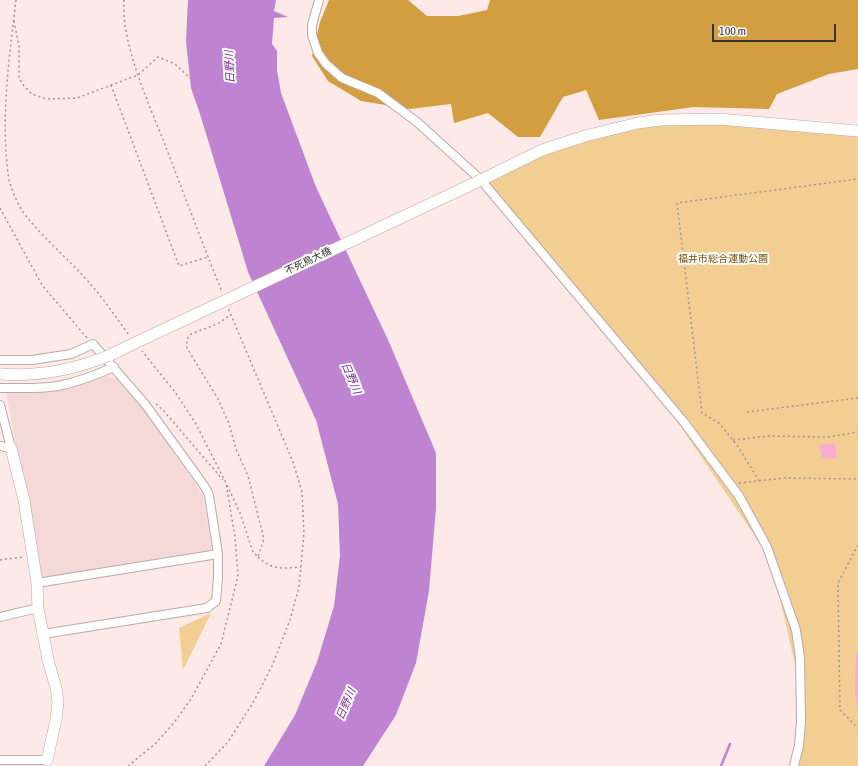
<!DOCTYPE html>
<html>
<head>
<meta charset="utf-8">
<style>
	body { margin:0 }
	#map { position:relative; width:858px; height:766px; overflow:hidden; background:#fee9e9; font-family:"Asap Condensed",sans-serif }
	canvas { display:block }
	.scale { position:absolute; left:712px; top:24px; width:124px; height:18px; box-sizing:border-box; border:2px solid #383131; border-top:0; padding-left:5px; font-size:12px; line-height:14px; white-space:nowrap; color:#383131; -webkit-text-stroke:3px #fcfcfc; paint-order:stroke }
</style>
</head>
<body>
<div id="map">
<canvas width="858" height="766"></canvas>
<div class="scale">100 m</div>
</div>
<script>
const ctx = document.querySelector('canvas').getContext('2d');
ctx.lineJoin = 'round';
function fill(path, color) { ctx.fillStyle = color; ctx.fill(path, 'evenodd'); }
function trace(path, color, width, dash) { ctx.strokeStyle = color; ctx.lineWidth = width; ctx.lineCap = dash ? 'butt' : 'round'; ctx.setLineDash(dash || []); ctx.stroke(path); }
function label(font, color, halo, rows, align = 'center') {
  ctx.font = font + ' "Asap Condensed","Noto Sans JP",sans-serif'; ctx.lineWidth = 4; ctx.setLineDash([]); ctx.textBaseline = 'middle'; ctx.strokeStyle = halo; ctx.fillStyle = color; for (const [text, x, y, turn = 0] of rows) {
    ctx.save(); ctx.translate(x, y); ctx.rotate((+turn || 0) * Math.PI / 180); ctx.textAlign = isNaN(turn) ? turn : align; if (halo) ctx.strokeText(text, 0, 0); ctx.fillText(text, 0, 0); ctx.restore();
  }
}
fill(new Path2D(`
	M 105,376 L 115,378 L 140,405 L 203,495 L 212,548 L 207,553 L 45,579 L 40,576 L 6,392 L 33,393 L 59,389 Z`), '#f4d9d8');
fill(new Path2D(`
	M 660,120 L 858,131 L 858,766 L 793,766 L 801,690 L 771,560 L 652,384 L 481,180 L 585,136 Z
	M 211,613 L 183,670 L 179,628 Z`), '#f3ce93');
fill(new Path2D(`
	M 329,0 L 408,0 L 427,16 L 458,16 L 487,10 L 490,0 L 858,0 L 858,69 L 829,74 L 777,94 L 769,109 L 694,107 L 599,120 L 586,90 L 563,97 L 540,137 L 518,137 L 488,113 L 454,123 L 451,104 L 410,109 L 361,101 L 328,81 L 312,56 L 320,22 Z`), '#d39e40');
fill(new Path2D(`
	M 188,0 L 276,0 L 274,11 L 288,17 L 274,18 L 272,44 L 277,51 L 277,70 L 281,93 L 316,187 L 389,342 L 436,453 L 436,508 L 429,591 L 416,663 L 396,715 L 363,766 L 264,766 L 295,715 L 317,662 L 334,606 L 340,556 L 338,504 L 316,420 L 248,272 L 200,114 L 191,88 L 186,41 Z`), '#bf84d1');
trace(new Path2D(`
	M 721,766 L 730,744`), '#bf84d1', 2.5);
fill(new Path2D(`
	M 835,443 L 837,458 L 822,458 L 819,445 Z
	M 856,654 L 858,654 L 858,709 L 855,696 Z`), '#f9add3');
const street = new Path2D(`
	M 319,0 L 312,25 L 312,35 L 318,53 L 326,64 L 342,78 L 378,93 L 417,122 L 481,180 L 683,421 L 739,496 L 767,547 L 796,630 L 800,658 L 801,722 L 799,745 L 794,766
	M 0,360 L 32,360 L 71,354 L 93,344 L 145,404 L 205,487 L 209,495 L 218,554 L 218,578 L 216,601 L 207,608 L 43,634
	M 0,388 C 19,388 39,389 58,386 C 78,382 96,375 114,367
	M 0,405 L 11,448 L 0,446
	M 37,583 L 218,554
	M 0,617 L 38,608
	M 0,760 L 47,760`);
const secondary = new Path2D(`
	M 481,180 L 542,150 L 585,136 L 638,123 L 660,120 L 719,119 L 858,131
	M 108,356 L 135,343
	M 11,448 L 24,500 L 37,583 L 38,608 L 48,660 L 56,688 L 58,702 L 56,720 L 47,760`);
trace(street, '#bca9a9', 10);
trace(secondary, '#bca9a9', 12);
trace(new Path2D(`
	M 16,0 C 9,60 0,121 9,180 C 13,193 18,206 26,216 C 46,241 72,262 93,287 C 106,302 117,319 129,335
	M 124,0 C 121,43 148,102 164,142 C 183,192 202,242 222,292
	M 14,21 L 19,46 L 19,78 L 24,86 L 32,94 L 47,99 L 77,98 L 138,75 L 158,57 L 175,64 L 191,79
	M 111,85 L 179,266 L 208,257
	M 0,208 L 42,285 L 87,338
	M 156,404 L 163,410 L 223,480
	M 747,412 L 858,398
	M 733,440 L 769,436 L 829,437 L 858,432
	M 759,481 L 737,445 L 719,423 L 702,413 L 677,203 L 858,179
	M 739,483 L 784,478 L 858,479
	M 227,485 L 240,513 L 253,552 L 258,557 L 264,539 L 248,476 L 236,449 L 229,424 L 218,399 L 187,348 L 187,339 L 191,334 L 217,324 L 231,315
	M 858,545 L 838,583 L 840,710 L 858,728
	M 258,557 C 273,571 282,568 301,567
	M 0,560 L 23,557
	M 128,766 L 155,744 L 173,724 L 191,699 L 221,644 L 238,576 L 235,537 L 226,483 L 196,424 L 175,392 L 142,351
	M 205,766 L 228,742 L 254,701 L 272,666 L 290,620 L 299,587 L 304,533 L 302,492 L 293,462 L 228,308`), '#a29393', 1.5, [2, 3]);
trace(street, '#fff', 8);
trace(secondary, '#fff', 11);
const secondaryBridge = new Path2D(`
	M 135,343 L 481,180
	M 0,374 C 38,377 73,370 108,356`);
trace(secondaryBridge, '#bca9a9', 12, []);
trace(secondaryBridge, '#fff', 11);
label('10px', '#745004', '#fcfcfc', [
	["福井市総合運動公園",723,259]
]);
label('10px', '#383131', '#fcfcfc', [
	["不死鳥大橋",308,261,-25]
]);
label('italic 11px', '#7a328e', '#fcfcfc', [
	["日野川",230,67,-93],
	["日野川",351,378,67],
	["日野川",346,704,-67]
]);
</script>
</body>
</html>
